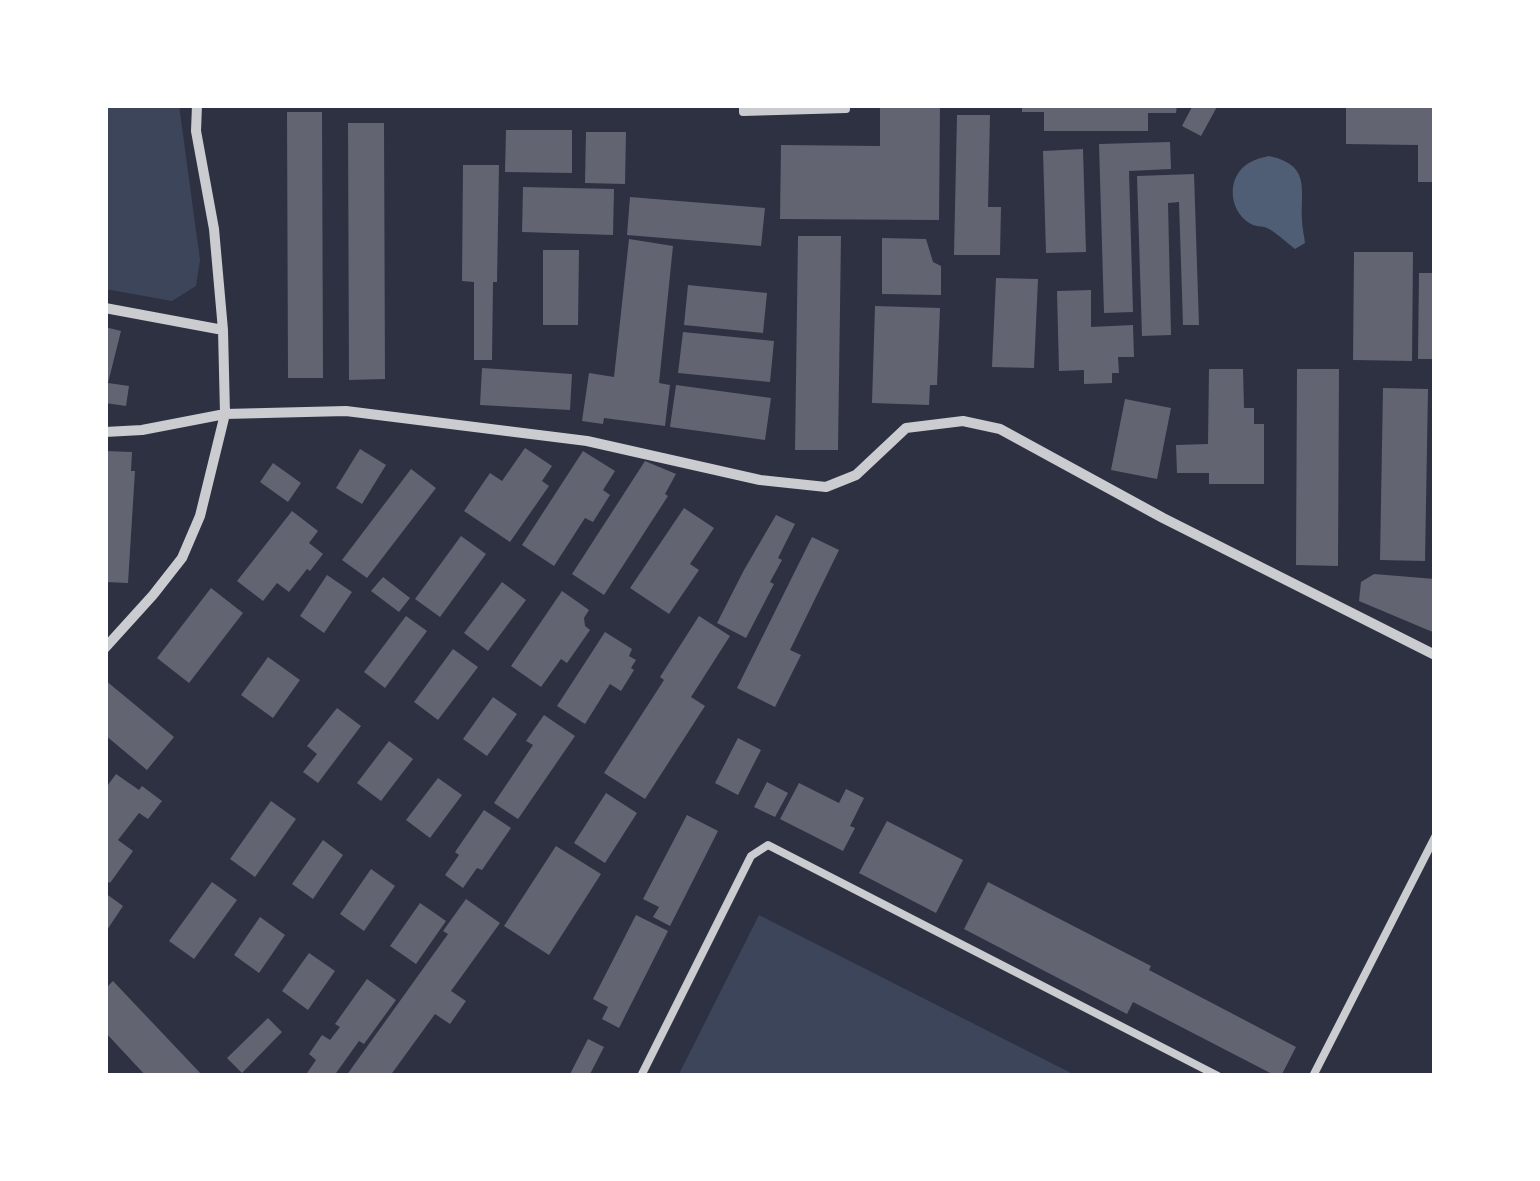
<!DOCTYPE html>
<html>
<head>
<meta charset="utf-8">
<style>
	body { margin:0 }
	#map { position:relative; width:1540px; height:1181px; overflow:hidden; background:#2d3142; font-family:Commissioner,sans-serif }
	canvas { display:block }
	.frame { position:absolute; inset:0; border:108px solid #fff; pointer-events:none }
</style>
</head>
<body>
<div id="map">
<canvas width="1540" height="1181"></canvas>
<div class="frame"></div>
</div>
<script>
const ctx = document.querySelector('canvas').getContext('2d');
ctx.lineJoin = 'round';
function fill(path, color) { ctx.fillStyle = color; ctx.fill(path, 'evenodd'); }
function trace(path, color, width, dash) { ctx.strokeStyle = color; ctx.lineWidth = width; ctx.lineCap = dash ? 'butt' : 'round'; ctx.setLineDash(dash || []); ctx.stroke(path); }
fill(new Path2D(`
	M 105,105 L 179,105 L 200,260 L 196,286 L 172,301 L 105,289 Z
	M 759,915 L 1077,1076 L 678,1076 Z`), '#3c4559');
fill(new Path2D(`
	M 1269,156 C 1310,165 1301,187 1302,219 C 1302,227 1304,235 1305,243 L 1295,249 C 1287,243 1278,234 1269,229 C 1261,225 1262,228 1253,225 C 1235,217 1228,194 1236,177 C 1243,163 1255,159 1269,156 Z`), '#4f5d75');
fill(new Path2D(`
	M 880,105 L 940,105 L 939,220 L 780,219 L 781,145 L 880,146 Z
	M 1022,105 L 1177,105 L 1176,113 L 1148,113 L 1148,131 L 1044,131 L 1044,112 L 1022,112 Z
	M 1193,105 L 1218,105 L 1201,136 L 1182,126 Z
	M 1346,105 L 1435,105 L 1435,182 L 1418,182 L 1418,145 L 1346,144 Z
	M 287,112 L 322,112 L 323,378 L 288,378 Z
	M 957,115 L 990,115 L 988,207 L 1001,207 L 1000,255 L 954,255 Z
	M 348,123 L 384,123 L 385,379 L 349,380 Z
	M 506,130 L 572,130 L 572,173 L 505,172 Z
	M 586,132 L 626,132 L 625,184 L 585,183 Z
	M 1170,142 L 1171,169 L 1129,171 L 1133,312 L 1104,313 L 1099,144 Z
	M 1083,149 L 1086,252 L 1046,253 L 1043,151 Z
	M 463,165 L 499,165 L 497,282 L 493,282 L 492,360 L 474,360 L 474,282 L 462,281 Z
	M 1194,174 L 1199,325 L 1183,325 L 1179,202 L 1168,203 L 1171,335 L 1142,336 L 1137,176 Z
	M 523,187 L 614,189 L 613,235 L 522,232 Z
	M 630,197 L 765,208 L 761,246 L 627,235 Z
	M 798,236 L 841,236 L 838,450 L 795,450 Z
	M 882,238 L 926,239 L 933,262 L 941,266 L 941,295 L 882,294 Z
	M 629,239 L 673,246 L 659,383 L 670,385 L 665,426 L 604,418 L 603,424 L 582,421 L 589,373 L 614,377 Z
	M 543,250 L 579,250 L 578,325 L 543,325 Z
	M 1354,252 L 1413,252 L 1412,361 L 1353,360 Z
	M 1419,273 L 1435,273 L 1435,359 L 1418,359 Z
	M 996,278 L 1038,279 L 1034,368 L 992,367 Z
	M 688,285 L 767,293 L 763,333 L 684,325 Z
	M 1091,290 L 1091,327 L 1133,325 L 1134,357 L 1118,357 L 1119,373 L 1112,373 L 1112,383 L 1084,384 L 1084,370 L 1059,371 L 1057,291 Z
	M 875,306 L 940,308 L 937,385 L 930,385 L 929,405 L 872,403 Z
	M 105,327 L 121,331 L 108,383 L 129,386 L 126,406 L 105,403 Z
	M 683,332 L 774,341 L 770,382 L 678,373 Z
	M 482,368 L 572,374 L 570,410 L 480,405 Z
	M 1209,369 L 1243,369 L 1244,408 L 1254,408 L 1254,424 L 1264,424 L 1264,484 L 1209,484 L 1209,473 L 1177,473 L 1176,445 L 1208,444 Z
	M 1297,369 L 1339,369 L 1338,566 L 1296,565 Z
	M 676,385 L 771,398 L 765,440 L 670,427 Z
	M 1383,388 L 1428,389 L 1425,561 L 1380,560 Z
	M 1125,399 L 1171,408 L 1157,479 L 1111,470 Z
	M 525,448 L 552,466 L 542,481 L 549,486 L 510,542 L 464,511 L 490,473 L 502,481 Z
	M 360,449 L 386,465 L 362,504 L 336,488 Z
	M 106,451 L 132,452 L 131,471 L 135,471 L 128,583 L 105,582 Z
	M 583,451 L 615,471 L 603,490 L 610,495 L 593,522 L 585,518 L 554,566 L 522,545 Z
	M 645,461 L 676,474 L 665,494 L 668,496 L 604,595 L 572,574 Z
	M 273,463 L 301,483 L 288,502 L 260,482 Z
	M 411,469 L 436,488 L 367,578 L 342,560 Z
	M 684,508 L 714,528 L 690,564 L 699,570 L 669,614 L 630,588 Z
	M 292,511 L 318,531 L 309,543 L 323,554 L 310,571 L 307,569 L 289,592 L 277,583 L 263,601 L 237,581 Z
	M 776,515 L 795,524 L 778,558 L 782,560 L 770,582 L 774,584 L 746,638 L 717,623 L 744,570 Z
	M 461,536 L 486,554 L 440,617 L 415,599 Z
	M 812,537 L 839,550 L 790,650 L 801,655 L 775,707 L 737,688 Z
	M 1374,574 L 1435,579 L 1435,633 L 1359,601 L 1361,582 Z
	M 327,575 L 352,592 L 324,633 L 300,616 Z
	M 383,577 L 410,598 L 399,612 L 371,591 Z
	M 502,582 L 526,600 L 488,651 L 464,633 Z
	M 211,588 L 243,613 L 189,683 L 157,658 Z
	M 562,591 L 589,610 L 584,618 L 585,626 L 590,630 L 567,663 L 561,659 L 541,687 L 511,666 Z
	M 406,616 L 427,631 L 385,688 L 364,672 Z
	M 699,616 L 730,636 L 691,697 L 705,706 L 645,799 L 604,773 L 664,680 L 660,677 Z
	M 605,632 L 632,649 L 629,656 L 636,660 L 631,668 L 634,670 L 621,691 L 610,684 L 585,724 L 557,706 Z
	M 453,649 L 478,667 L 438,720 L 414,702 Z
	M 268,657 L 300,680 L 273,718 L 241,695 Z
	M 105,680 L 174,737 L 147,770 L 105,735 Z
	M 493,697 L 517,714 L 487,756 L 463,739 Z
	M 337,708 L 361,726 L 318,783 L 303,772 L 317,754 L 307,746 Z
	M 544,715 L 575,736 L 518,819 L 494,803 L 533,745 L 526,741 Z
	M 738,738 L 761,750 L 738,795 L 715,783 Z
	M 389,741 L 413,759 L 381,801 L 357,783 Z
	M 116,774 L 139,790 L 142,786 L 162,801 L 148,819 L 139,813 L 118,840 L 133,851 L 110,883 L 105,880 L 105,789 Z
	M 438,778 L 462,795 L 430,838 L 406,820 Z
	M 767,782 L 788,793 L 775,817 L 754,807 Z
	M 799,783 L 839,803 L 846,789 L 864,798 L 850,826 L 855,828 L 843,851 L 780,819 Z
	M 606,793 L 637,813 L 605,863 L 574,843 Z
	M 271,801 L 296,819 L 255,877 L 230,859 Z
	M 484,810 L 511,828 L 482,870 L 477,868 L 463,888 L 445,875 L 459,855 L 455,852 Z
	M 687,815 L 718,831 L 670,926 L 653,917 L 659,907 L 643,899 Z
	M 887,821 L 963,860 L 936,913 L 859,873 Z
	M 323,840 L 343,855 L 313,899 L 292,884 Z
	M 556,846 L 601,874 L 549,955 L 504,926 Z
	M 371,869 L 395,886 L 364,931 L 340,914 Z
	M 212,882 L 237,900 L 194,959 L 169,941 Z
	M 988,882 L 1151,966 L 1149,970 L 1296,1047 L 1281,1076 L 1276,1076 L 1133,1002 L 1127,1014 L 964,929 Z
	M 105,893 L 123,906 L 105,933 Z
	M 466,899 L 500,923 L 451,991 L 466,1001 L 450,1024 L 435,1014 L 390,1076 L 346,1076 L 448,934 L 443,931 Z
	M 420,903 L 446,921 L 416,964 L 390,946 Z
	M 636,915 L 668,931 L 619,1028 L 602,1019 L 608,1007 L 593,999 Z
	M 260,917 L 285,935 L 259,973 L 234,955 Z
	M 309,953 L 335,971 L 308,1010 L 282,991 Z
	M 367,979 L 396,1000 L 364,1044 L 359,1041 L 334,1076 L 305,1076 L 316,1060 L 309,1054 L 322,1035 L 330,1040 L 340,1027 L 335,1024 Z
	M 113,981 L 203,1076 L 146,1076 L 105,1032 L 105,989 Z
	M 268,1018 L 282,1032 L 242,1073 L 227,1058 Z
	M 588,1039 L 604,1047 L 589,1076 L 569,1076 Z`), '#626471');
trace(new Path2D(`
	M 743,105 L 743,112 L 846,109
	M 641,1076 L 751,856 L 768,845 L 1218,1076
	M 1313,1076 L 1435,837`), '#caccd0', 8);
trace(new Path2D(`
	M 105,308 L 223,330
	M 105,432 L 142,430 L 225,414 L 346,411 L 587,441 L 760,480 L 826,487 L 856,475 L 906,428 L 963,421 L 1000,429 L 1163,518 L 1435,655
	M 105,648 L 153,595 L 182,558 L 200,516 L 225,414 L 223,330 L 214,229 L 196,131 L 197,105`), '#caccd0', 10);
</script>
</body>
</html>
